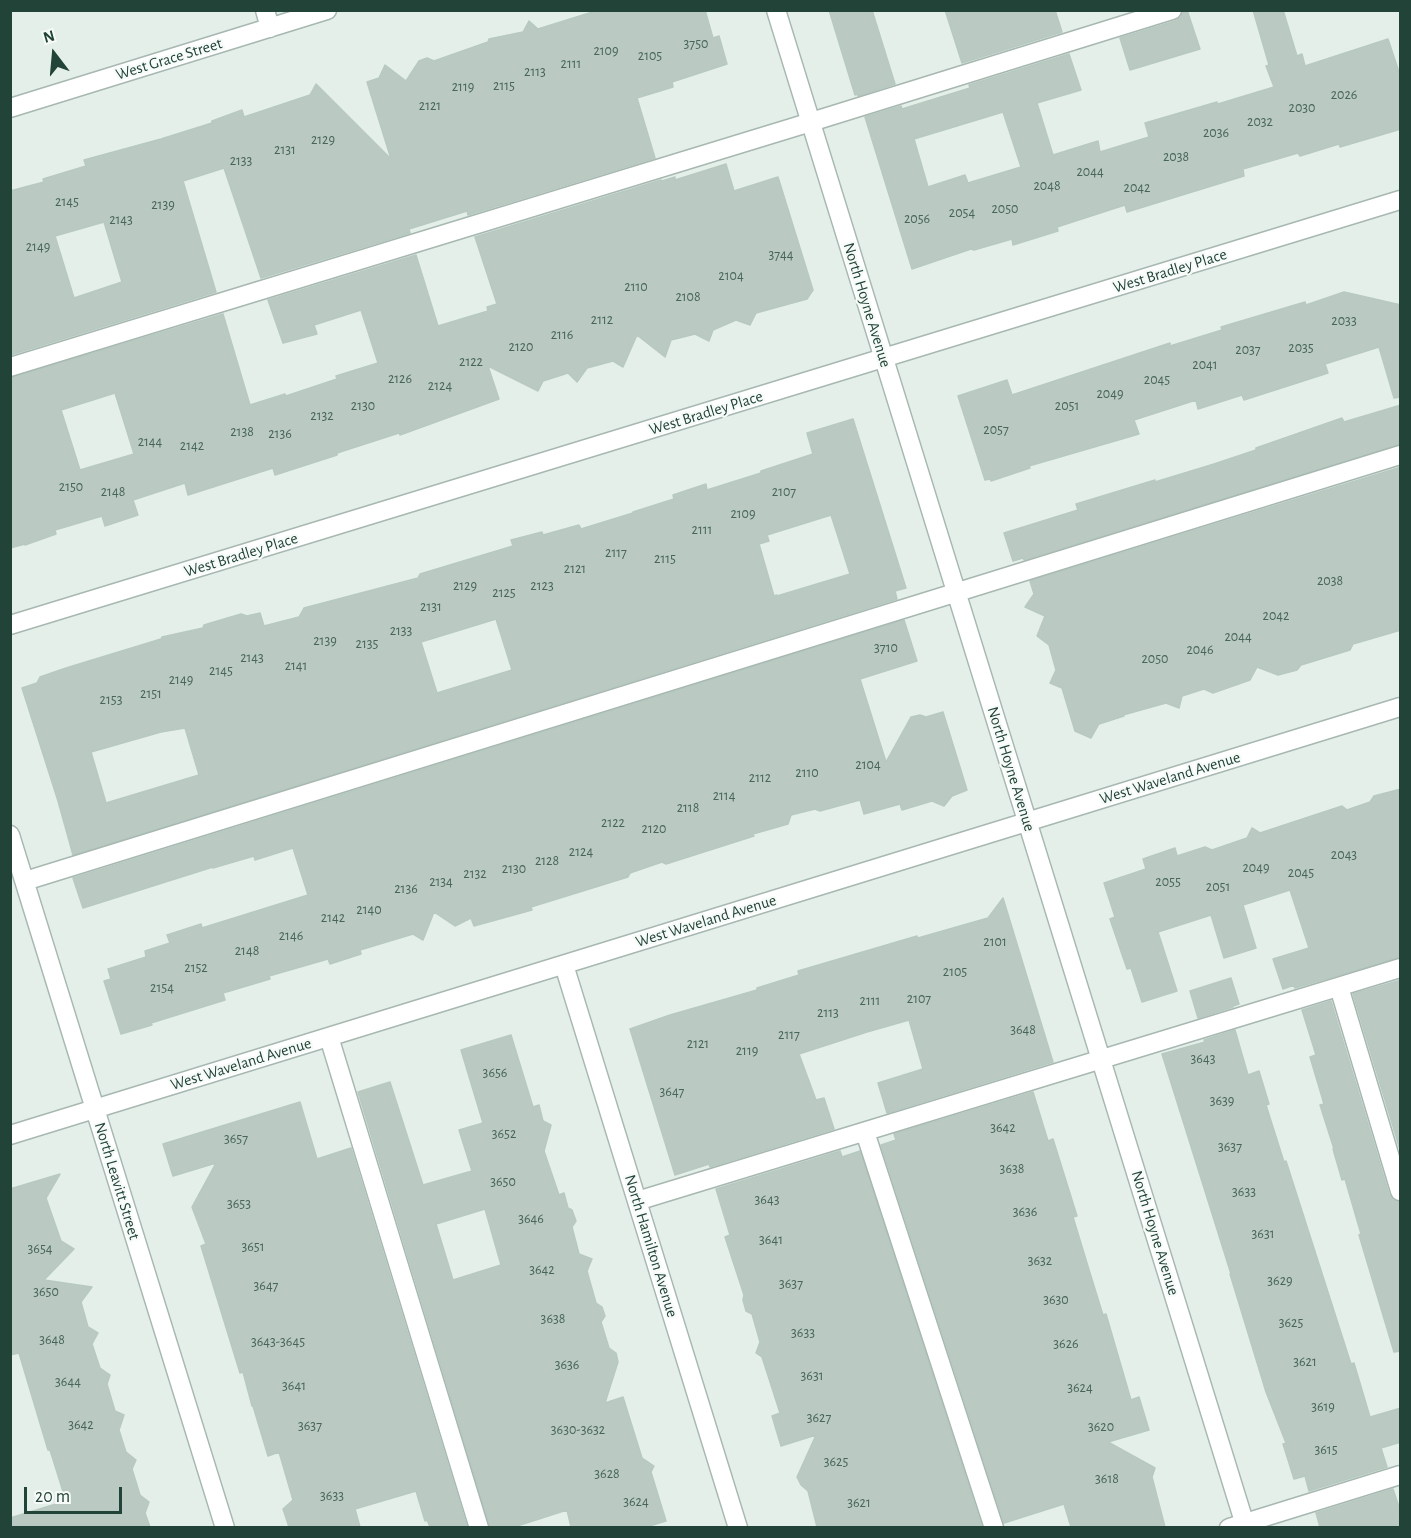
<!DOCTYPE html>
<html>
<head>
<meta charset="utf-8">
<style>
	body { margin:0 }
	#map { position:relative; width:1411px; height:1538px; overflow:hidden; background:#e5efea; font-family:"Alegreya Sans",sans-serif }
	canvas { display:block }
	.frame { position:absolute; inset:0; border:12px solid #224337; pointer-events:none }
	.north { position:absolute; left:24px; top:24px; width:60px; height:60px; -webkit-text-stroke:4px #f6fbf8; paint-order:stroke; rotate:344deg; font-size:16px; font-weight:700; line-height:24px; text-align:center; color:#224337 }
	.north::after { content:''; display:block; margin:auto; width:21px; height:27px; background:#224337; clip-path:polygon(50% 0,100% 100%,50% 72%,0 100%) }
	.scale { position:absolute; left:24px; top:1487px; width:98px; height:27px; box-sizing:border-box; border:3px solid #224337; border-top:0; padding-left:8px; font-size:18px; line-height:21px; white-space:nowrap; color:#224337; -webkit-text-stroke:4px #f6fbf8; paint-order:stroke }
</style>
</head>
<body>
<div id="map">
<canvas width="1411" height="1538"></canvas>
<div class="frame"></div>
<div class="north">N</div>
<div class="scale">20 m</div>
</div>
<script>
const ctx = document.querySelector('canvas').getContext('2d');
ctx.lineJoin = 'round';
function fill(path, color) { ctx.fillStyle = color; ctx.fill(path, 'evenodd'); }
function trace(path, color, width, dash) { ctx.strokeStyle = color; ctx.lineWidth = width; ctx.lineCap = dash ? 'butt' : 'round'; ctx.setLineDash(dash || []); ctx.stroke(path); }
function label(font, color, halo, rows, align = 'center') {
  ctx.font = font + ' "Alegreya Sans",sans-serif'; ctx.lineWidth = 4.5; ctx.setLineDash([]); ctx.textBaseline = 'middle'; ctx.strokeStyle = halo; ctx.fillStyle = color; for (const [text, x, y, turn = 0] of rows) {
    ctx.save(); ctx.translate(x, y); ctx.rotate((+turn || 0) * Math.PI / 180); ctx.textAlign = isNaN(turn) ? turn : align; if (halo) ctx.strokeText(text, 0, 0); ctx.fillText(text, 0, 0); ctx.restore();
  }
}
const building = new Path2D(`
	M 599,10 L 705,10 L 713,38 L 719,36 L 727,64 L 672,82 L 673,87 L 637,98 L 655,158 L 468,215 L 467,211 L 409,229 L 410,233 L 261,278 L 224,168 L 183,181 L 216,292 L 10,355 L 10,191 L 44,182 L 43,179 L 86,166 L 84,160 L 161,139 L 212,123 L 212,121 L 242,110 L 244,117 L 310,95 L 316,84 L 391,159 L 367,82 L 379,78 L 385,65 L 406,81 L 419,61 L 427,58 L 434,61 L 488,42 L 489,39 L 523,32 L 529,21 L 538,29 ZM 104,222 L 122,282 L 74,298 L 55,236 Z
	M 829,10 L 872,10 L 895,84 L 858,96 L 857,94 L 855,95 Z
	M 945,10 L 1055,10 L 1062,32 L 962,63 Z
	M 1183,10 L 1187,10 L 1200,49 L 1130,70 L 1120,38 L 1175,21 L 1181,17 Z
	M 1253,10 L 1283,10 L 1297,56 L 1302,54 L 1305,66 L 1388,39 L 1401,78 L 1401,129 L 1340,147 L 1339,144 L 1300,156 L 1298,153 L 1243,169 L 1244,176 L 1127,212 L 1125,205 L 1057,227 L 1058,231 L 1013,245 L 1012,239 L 974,250 L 971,249 L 912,269 L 865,117 L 901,106 L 902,109 L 970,88 L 969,85 L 1069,54 L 1081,90 L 1037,103 L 1053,155 L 1098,141 L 1100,152 L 1149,137 L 1145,123 L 1217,102 L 1218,104 L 1274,87 L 1266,66 L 1269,65 ZM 1003,112 L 1021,167 L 968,183 L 965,175 L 928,187 L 914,139 Z
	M 726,164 L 734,191 L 778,177 L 813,290 L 807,299 L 756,313 L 750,325 L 736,320 L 713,330 L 709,341 L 695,334 L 671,340 L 665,357 L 637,335 L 623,367 L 613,361 L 587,368 L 577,382 L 568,373 L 543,381 L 538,391 L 488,366 L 499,399 L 400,435 L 399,433 L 337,453 L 337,455 L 275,475 L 273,468 L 188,495 L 185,483 L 133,500 L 138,515 L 105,526 L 102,516 L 55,530 L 56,534 L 25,545 L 25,544 L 10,548 L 10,378 L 223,314 L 250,405 L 285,394 L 286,396 L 337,379 L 336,376 L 378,363 L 361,310 L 314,325 L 317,334 L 283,343 L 268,300 L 416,255 L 438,326 L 488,311 L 487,307 L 497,304 L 475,237 L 661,180 L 662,181 L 675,177 L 675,180 ZM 115,393 L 134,454 L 80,470 L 61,410 Z
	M 1344,292 L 1401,305 L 1401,397 L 1394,398 L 1379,347 L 1325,364 L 1328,373 L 1244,400 L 1242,395 L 1198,409 L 1196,400 L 1134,420 L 1139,434 L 1029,466 L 1030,468 L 991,481 L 990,479 L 985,480 L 958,396 L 1007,380 L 1012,395 L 1170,343 L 1170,346 L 1222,330 L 1221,327 L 1305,302 L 1306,305 Z
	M 1401,405 L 1401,444 L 1024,560 L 1023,558 L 1013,561 L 1004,533 L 1078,510 L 1076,504 L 1155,480 L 1155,482 L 1214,464 L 1256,450 L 1256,448 L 1342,418 L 1344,422 Z
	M 853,419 L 906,588 L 895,591 L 897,599 L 73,855 L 58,801 L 22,688 L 37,683 L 40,677 L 66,668 L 161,639 L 162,637 L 203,628 L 204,625 L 241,614 L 247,616 L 260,613 L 264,626 L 299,617 L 304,608 L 418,578 L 420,574 L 513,546 L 511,540 L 542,532 L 543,535 L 579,525 L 581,529 L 633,513 L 633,512 L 674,499 L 673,495 L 706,484 L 707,490 L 761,473 L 761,471 L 813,454 L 807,433 ZM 831,515 L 850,574 L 777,596 L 777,595 L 774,596 L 759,544 L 769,541 L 767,535 ZM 496,619 L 512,670 L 437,693 L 421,642 ZM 185,728 L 199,775 L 106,803 L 91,752 L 161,732 Z
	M 1401,467 L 1401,630 L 1353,644 L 1350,650 L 1301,665 L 1297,670 L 1278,675 L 1257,667 L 1250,680 L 1213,693 L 1204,689 L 1182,696 L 1179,708 L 1166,703 L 1123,715 L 1124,716 L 1099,724 L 1091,738 L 1075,731 L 1062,688 L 1050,683 L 1056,670 L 1049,645 L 1037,636 L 1045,616 L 1025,607 L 1034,594 L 1030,581 Z
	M 904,620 L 917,661 L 860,679 L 886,762 L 911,717 L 920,715 L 926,717 L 943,712 L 967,790 L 952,796 L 944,806 L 932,801 L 902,810 L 900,804 L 864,814 L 860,800 L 820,811 L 815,809 L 791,815 L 788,824 L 753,834 L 754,836 L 666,864 L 662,862 L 630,873 L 628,877 L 531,907 L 532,910 L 474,926 L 471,918 L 455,926 L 434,912 L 423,940 L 413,934 L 360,950 L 361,954 L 330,964 L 328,959 L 269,976 L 270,979 L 223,993 L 225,1000 L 151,1023 L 152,1025 L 121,1034 L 104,981 L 111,979 L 108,969 L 146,957 L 145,951 L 170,943 L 167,935 L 201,924 L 202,928 L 308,895 L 293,848 L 255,860 L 254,856 L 213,868 L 213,867 L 83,908 L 73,878 Z
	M 1401,789 L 1401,957 L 1295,988 L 1294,985 L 1283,989 L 1273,959 L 1309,948 L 1290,890 L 1243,905 L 1256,948 L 1224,958 L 1211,915 L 1158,932 L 1177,991 L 1142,1002 L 1131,968 L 1127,969 L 1110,919 L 1115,917 L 1104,883 L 1146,869 L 1143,859 L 1175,848 L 1177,856 L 1205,847 L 1212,850 L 1247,838 L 1252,828 L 1260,833 L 1342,806 L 1347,810 L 1370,802 L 1374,796 Z
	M 1003,898 L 1053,1062 L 887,1113 L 878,1083 L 923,1069 L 909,1020 L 867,1032 L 799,1054 L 816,1100 L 824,1098 L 834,1129 L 710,1167 L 709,1164 L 675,1175 L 630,1029 L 670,1015 L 757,990 L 757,988 L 799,975 L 798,971 L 917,936 L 918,938 L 988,918 Z
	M 1231,978 L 1239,1004 L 1233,1006 L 1233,1007 L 1198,1018 L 1190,991 Z
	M 1401,980 L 1401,1153 L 1353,994 Z
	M 1331,1001 L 1389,1194 L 1393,1200 L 1401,1202 L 1401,1351 L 1394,1352 L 1359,1235 L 1361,1234 L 1345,1179 L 1342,1180 L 1333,1149 L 1334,1149 L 1320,1105 L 1324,1104 L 1310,1057 L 1316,1055 L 1302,1010 Z
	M 1235,1030 L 1248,1075 L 1259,1071 L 1269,1104 L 1266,1105 L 1284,1162 L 1286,1161 L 1351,1364 L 1354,1363 L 1370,1417 L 1401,1408 L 1401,1442 L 1381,1448 L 1387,1467 L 1309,1491 L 1305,1476 L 1294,1479 L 1283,1444 L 1286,1443 L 1266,1392 L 1230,1274 L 1231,1274 L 1162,1054 L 1205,1042 L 1204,1040 Z
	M 511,1035 L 533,1107 L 539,1105 L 543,1121 L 551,1125 L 544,1151 L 559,1195 L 564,1193 L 568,1208 L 572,1210 L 576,1221 L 572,1227 L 579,1254 L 592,1259 L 587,1271 L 596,1303 L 602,1307 L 605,1316 L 601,1322 L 609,1348 L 616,1353 L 618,1362 L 605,1403 L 623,1397 L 642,1458 L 654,1466 L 651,1472 L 666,1521 L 646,1527 L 571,1527 L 567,1510 L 514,1527 L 490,1527 L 358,1092 L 390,1082 L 423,1185 L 472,1171 L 459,1130 L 483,1123 L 461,1050 ZM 485,1209 L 501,1265 L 453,1280 L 436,1224 Z
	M 1033,1092 L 1048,1141 L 1053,1139 L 1077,1216 L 1073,1217 L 1090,1273 L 1103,1315 L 1106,1314 L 1131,1400 L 1139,1397 L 1149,1430 L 1108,1442 L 1155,1468 L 1152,1477 L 1165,1527 L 1071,1527 L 1064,1504 L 1004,1523 L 881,1145 L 896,1140 L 894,1134 Z
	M 300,1102 L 317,1159 L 351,1148 L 467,1527 L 430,1527 L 427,1520 L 425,1521 L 416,1491 L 355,1509 L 360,1527 L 289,1527 L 283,1509 L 293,1500 L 279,1452 L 268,1456 L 253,1406 L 252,1406 L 243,1372 L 240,1373 L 201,1246 L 206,1244 L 192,1207 L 216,1163 L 173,1176 L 163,1144 Z
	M 840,1151 L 842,1157 L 860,1151 L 982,1527 L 817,1527 L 808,1491 L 801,1485 L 797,1477 L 816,1435 L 781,1446 L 772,1416 L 780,1413 L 762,1357 L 756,1353 L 760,1342 L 752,1314 L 746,1311 L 743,1300 L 744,1295 L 725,1237 L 730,1235 L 716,1189 Z
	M 60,1174 L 46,1198 L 61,1241 L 74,1249 L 44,1280 L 92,1287 L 81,1302 L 88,1327 L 98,1333 L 92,1344 L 100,1368 L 110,1375 L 107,1384 L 115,1411 L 124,1415 L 119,1430 L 126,1452 L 136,1460 L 132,1469 L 140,1495 L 149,1502 L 145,1513 L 150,1527 L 10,1527 L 10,1518 L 66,1501 L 50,1450 L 48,1450 L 19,1353 L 10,1355 L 10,1189 Z
	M 1393,1489 L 1401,1513 L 1401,1527 L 1320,1527 L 1316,1513 Z`);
fill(building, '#bacac2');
trace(building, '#b7c9c0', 1.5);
const minor = new Path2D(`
	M 265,10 L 270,28
	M 776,10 L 1246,1528
	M 10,108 L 327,10
	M 10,367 L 811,122 L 1172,10
	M 10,625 L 1400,200
	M 10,835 L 225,1528
	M 25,881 L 1400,455
	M 564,965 L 738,1528
	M 1339,987 L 1400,1191
	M 329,1037 L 479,1528
	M 865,1132 L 994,1528
	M 10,1135 L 1400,707
	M 637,1201 L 1400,968
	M 1229,1528 L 1400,1475`);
trace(minor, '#a7b8b1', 21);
trace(minor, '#fff', 18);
label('14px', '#48655a', null, [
	["3750",696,44],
	["2109",606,51],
	["2105",650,56],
	["2111",571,64],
	["2113",535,72],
	["2115",504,86],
	["2119",463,87],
	["2026",1344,95],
	["2121",430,106],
	["2030",1302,108],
	["2032",1260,122],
	["2036",1216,133],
	["2129",323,140],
	["2131",285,150],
	["2038",1176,157],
	["2133",241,161],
	["2044",1090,172],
	["2048",1047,186],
	["2042",1137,188],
	["2145",67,202],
	["2139",163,205],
	["2050",1005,209],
	["2054",962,213],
	["2056",917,219],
	["2143",121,220],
	["2149",38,247],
	["3744",781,255],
	["2104",731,276],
	["2110",636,287],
	["2108",688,297],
	["2112",602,320],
	["2033",1344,321],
	["2116",562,335],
	["2120",521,347],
	["2035",1301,348],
	["2037",1248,350],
	["2122",471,362],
	["2041",1205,365],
	["2126",400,379],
	["2045",1157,380],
	["2124",440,386],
	["2049",1110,394],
	["2130",363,406],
	["2051",1067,406],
	["2132",322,416],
	["2057",996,430],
	["2138",242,432],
	["2136",280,434],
	["2144",150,442],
	["2142",192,446],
	["2150",71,487],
	["2148",113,492],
	["2107",784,492],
	["2109",743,514],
	["2111",702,530],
	["2117",616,553],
	["2115",665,559],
	["2121",575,569],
	["2038",1330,581],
	["2129",465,586],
	["2123",542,586],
	["2125",504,593],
	["2131",431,607],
	["2042",1276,616],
	["2133",401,631],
	["2044",1238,637],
	["2139",325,641],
	["2135",367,644],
	["3710",886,648],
	["2046",1200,650],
	["2143",252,658],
	["2050",1155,659],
	["2141",296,666],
	["2145",221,671],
	["2149",181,680],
	["2151",151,694],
	["2153",111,700],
	["2104",868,765],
	["2110",807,773],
	["2112",760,778],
	["2114",724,796],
	["2118",688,808],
	["2122",613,823],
	["2120",654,829],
	["2124",581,852],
	["2043",1344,855],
	["2128",547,861],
	["2049",1256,868],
	["2130",514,869],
	["2045",1301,873],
	["2132",475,874],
	["2134",441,882],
	["2055",1168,882],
	["2051",1218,887],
	["2136",406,889],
	["2140",369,910],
	["2142",333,918],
	["2146",291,936],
	["2101",995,942],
	["2148",247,951],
	["2152",196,968],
	["2105",955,972],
	["2154",162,988],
	["2107",919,999],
	["2111",870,1001],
	["2113",828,1013],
	["3648",1023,1030],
	["2117",789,1035],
	["2121",698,1044],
	["2119",747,1051],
	["3643",1203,1059],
	["3656",495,1073],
	["3647",672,1092],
	["3639",1222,1101],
	["3642",1003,1128],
	["3652",504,1134],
	["3657",236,1139],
	["3637",1230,1147],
	["3638",1012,1169],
	["3650",503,1182],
	["3633",1244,1192],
	["3643",767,1200],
	["3653",239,1204],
	["3636",1025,1212],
	["3646",531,1219],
	["3631",1263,1234],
	["3641",771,1240],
	["3651",253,1247],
	["3654",40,1249],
	["3632",1040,1261],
	["3642",542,1270],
	["3629",1280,1281],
	["3637",791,1284],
	["3647",266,1286],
	["3650",46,1292],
	["3630",1056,1300],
	["3638",553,1319],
	["3625",1291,1323],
	["3633",803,1333],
	["3648",52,1340],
	["3643-3645",278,1342],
	["3626",1066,1344],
	["3621",1305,1362],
	["3636",567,1365],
	["3631",812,1376],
	["3644",68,1382],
	["3641",294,1386],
	["3624",1080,1388],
	["3619",1323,1407],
	["3627",819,1418],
	["3642",81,1425],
	["3637",310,1426],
	["3620",1101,1427],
	["3630-3632",578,1430],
	["3615",1326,1450],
	["3625",836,1462],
	["3628",607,1474],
	["3618",1107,1479],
	["3633",332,1496],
	["3624",636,1502],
	["3621",859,1503]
]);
label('16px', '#224337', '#f6fbf8', [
	["West Grace Street",169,59,-17],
	["West Bradley Place",1170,271,-17],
	["North Hoyne Avenue",867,305,73],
	["West Bradley Place",706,413,-17],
	["West Bradley Place",241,555,-17],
	["North Hoyne Avenue",1011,769,73],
	["West Waveland Avenue",1170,778,-17],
	["West Waveland Avenue",706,921,-17],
	["West Waveland Avenue",241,1064,-17],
	["North Leavitt Street",117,1181,73],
	["North Hoyne Avenue",1155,1233,73],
	["North Hamilton Avenue",651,1246,73]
]);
</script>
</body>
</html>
